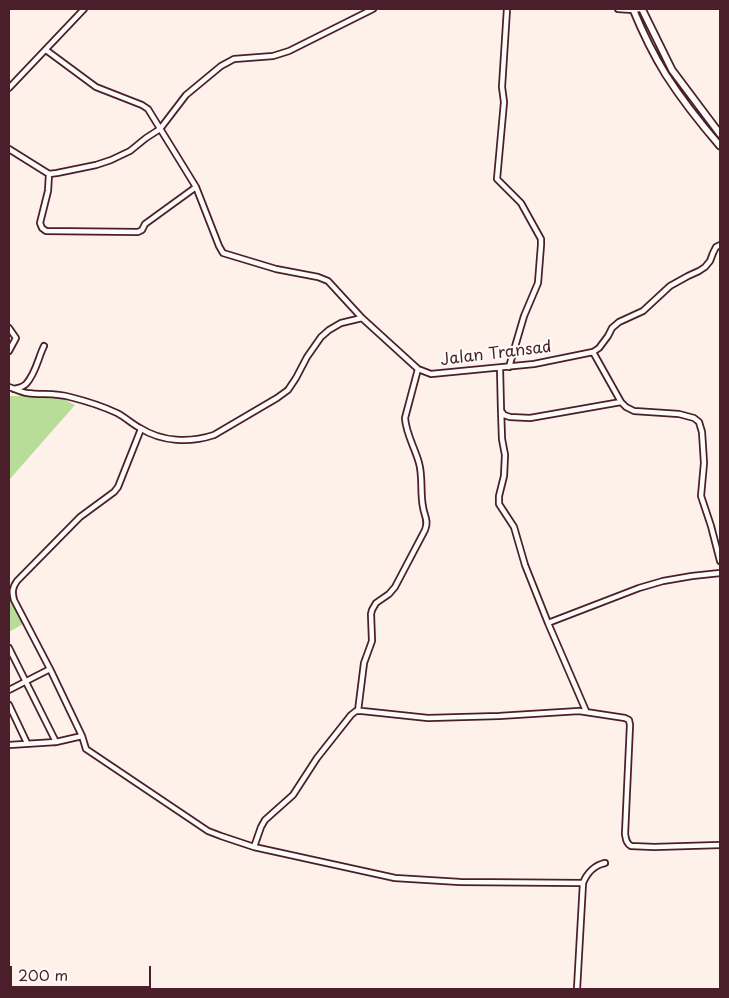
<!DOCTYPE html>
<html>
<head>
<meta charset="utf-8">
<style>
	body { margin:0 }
	#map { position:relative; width:729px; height:998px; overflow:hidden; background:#fdf1ea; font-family:"Playpen Sans",sans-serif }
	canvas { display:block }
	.frame { position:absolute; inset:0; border:10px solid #4a1f2b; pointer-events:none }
	.scale { position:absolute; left:10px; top:966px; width:141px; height:22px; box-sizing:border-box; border:2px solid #4a1f2b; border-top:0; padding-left:6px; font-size:15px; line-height:18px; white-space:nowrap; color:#4a1f2b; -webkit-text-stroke:4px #fdfcf7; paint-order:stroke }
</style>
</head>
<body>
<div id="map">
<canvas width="729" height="998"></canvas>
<div class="frame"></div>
<div class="scale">200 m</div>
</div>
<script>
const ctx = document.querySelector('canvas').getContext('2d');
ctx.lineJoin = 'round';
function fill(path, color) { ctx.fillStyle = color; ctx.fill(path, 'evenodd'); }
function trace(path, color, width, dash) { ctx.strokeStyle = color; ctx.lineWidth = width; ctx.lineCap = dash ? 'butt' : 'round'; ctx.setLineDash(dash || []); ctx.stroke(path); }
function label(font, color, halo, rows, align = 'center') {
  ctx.font = font + ' "Playpen Sans",sans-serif'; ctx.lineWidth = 4; ctx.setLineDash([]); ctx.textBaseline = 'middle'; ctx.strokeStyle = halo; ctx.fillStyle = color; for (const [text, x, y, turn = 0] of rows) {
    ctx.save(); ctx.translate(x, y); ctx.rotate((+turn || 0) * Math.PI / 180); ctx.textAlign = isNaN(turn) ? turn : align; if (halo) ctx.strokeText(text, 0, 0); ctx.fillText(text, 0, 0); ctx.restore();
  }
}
fill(new Path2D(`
	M 9,396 L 57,396 L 75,405 L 9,480 Z
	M 9,594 L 23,624 L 9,632 Z`), '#b7dd98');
const minor = new Path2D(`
	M 507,9 L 502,87 L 504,102 L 497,179 L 521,203 L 541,239 L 541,245 L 538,283 L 524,316 L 509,367
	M 618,9 L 633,10 L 639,9
	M 46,50 L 96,87 L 142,105 L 148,109 L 196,187 L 219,246 L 223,253 L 276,269 L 318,277 L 328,281 L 362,318
	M 9,88 L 84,9
	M 9,149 L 49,174 L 57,173 L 96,165 L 111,160 L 130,151 L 146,138 L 160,129 L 186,95 L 221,66 L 234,59 L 273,56 L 289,51 L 373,9
	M 49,174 L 48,191 L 40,223 L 42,228 L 46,231 L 138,232 L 142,230 L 145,224 L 196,187
	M 9,328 L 16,338 L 9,351
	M 593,352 L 621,402 L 626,407 L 634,411 L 679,414 L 694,418 L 699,422 L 702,432 L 704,463 L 701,496 L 711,526 L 720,561
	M 500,368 L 501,410 L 502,439 L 505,455 L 504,476 L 499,496 L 499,504 L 514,527 L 525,565 L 548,623 L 586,711
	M 9,387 C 15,389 21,392 27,393 C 42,395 55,393 70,397 C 86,401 102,406 117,413 C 125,417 132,424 140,428 C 162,442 190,443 214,435 L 277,398 L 288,390 L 296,378 L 307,357 L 321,337 L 329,330 L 341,323 L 362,318 L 418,369 L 431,374 L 534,364 L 593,352 L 599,348 L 608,336 L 612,328 L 619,322 L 643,311 L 670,286 L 688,276 L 699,271 L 705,267 L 710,261 L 713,253 L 716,247 L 720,245
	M 14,389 C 18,388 23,387 26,384 C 36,373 38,358 44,346
	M 502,412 L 504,415 L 510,417 L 530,418 L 621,402
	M 141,429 L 118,487 L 114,492 L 80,517 L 17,581 C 12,588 12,592 14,600 L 50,669 L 82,736 L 86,749 L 89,751 L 208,831 L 221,836 L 254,847 L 395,878 L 460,882 L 583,883
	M 548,623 L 639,588 L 663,581 L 692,576 L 720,573
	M 9,648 L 56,742
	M 9,690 L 50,669
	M 9,705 L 27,743
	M 358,711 L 364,663 L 372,641 L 371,614 L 372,610 L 376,603 L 389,594 L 395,587 L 425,530 C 429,521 424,515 423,507 C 420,492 423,477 419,463 C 415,448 406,434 405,418 L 418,369
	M 9,745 L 56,742 L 82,736
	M 254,847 L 261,827 L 265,820 L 293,795 L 317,758 L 351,715 L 356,711 L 362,711 L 428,718 L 499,716 L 579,711 L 625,718 L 629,720 L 630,725 L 625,834 C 626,839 626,843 631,846 L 654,847 L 720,845
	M 577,989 L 583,883 C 587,873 595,865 605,863`);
const tertiary = new Path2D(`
	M 633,9 C 642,31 653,54 666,75 C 682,100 701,124 720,146
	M 642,9 L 672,70 L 720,134`);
trace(minor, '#4a1f2b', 8);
trace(tertiary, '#4a1f2b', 9);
trace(minor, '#fdfcf7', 4.5);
trace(tertiary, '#fdfcf7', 5.5);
label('16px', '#4a1f2b', '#fdfcf7', [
	["Jalan Transad",496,354,-7]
]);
</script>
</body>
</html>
